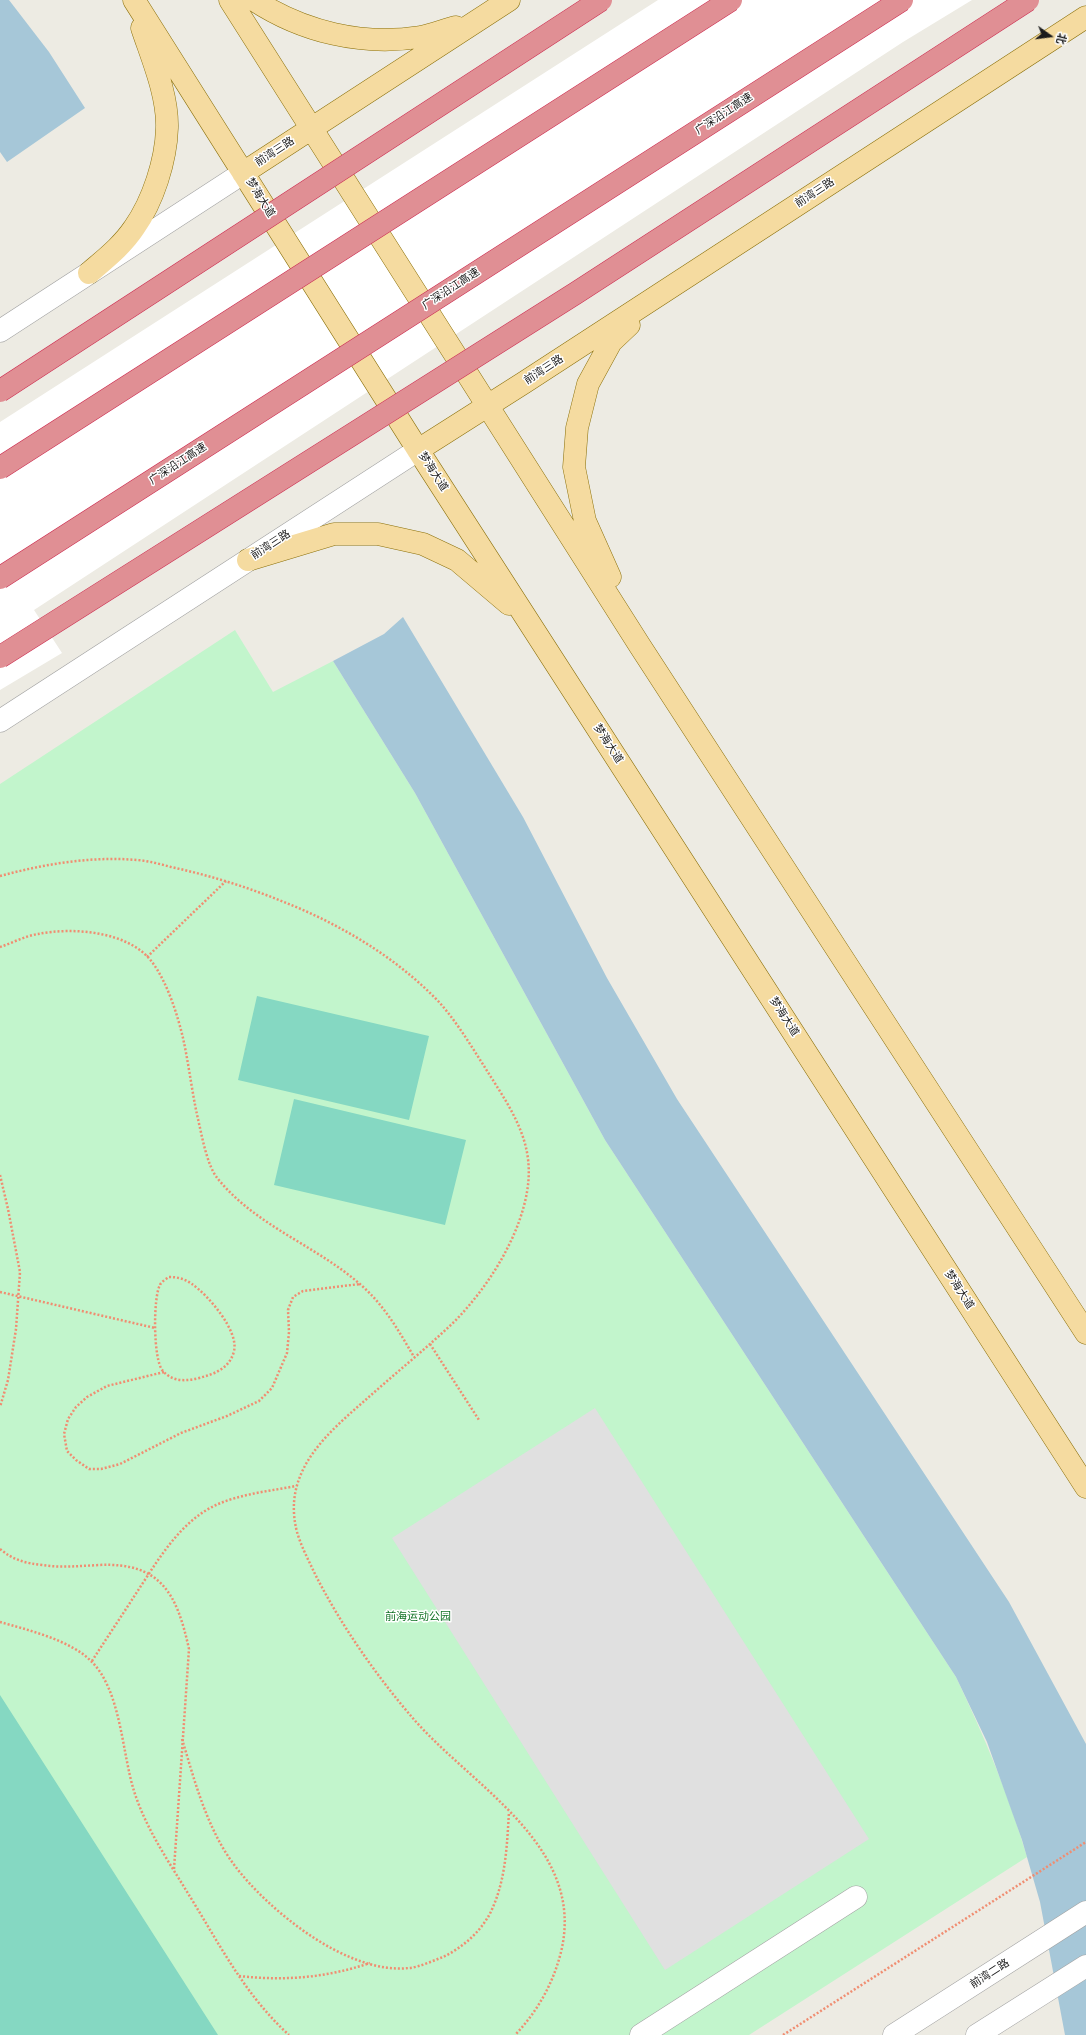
<!DOCTYPE html>
<html>
<head>
<meta charset="utf-8">
<style>
	body { margin:0 }
	#map { position:relative; width:1086px; height:2035px; overflow:hidden; background:#edebe3; font-family:"DM Sans","Noto Sans SC",sans-serif }
	canvas { display:block }
	.north { position:absolute; left:1030px; top:16px; width:40px; height:40px; -webkit-text-stroke:3px #fff; paint-order:stroke; rotate:104deg; font-size:11px; font-weight:700; line-height:16px; text-align:center; color:#1c1c1c }
	.north::after { content:''; display:block; margin:auto; width:14px; height:18px; background:#1c1c1c; clip-path:polygon(50% 0,100% 100%,50% 72%,0 100%) }
</style>
</head>
<body>
<div id="map">
<canvas width="1086" height="2035"></canvas>
<div class="north">北</div>
</div>
<script>
const ctx = document.querySelector('canvas').getContext('2d');
ctx.lineJoin = 'round';
function fill(path, color) { ctx.fillStyle = color; ctx.fill(path, 'evenodd'); }
function trace(path, color, width, dash) { ctx.strokeStyle = color; ctx.lineWidth = width; ctx.lineCap = dash ? 'butt' : 'round'; ctx.setLineDash(dash || []); ctx.stroke(path); }
function label(font, color, halo, rows, align = 'center') {
  ctx.font = font + ' "DM Sans","Noto Sans SC",sans-serif'; ctx.lineWidth = 3; ctx.setLineDash([]); ctx.textBaseline = 'middle'; ctx.strokeStyle = halo; ctx.fillStyle = color; for (const [text, x, y, turn = 0] of rows) {
    ctx.save(); ctx.translate(x, y); ctx.rotate((+turn || 0) * Math.PI / 180); ctx.textAlign = isNaN(turn) ? turn : align; if (halo) ctx.strokeText(text, 0, 0); ctx.fillText(text, 0, 0); ctx.restore();
  }
}
fill(new Path2D(`
	M 235,630 L 273,692 L 333,661 L 415,793 L 605,1140 L 956,1677 C 984,1736 1009,1795 1027,1857 L 749,2035 L 0,2035 L 0,784 Z`), '#c2f5cc');
fill(new Path2D(`
	M 257,996 L 429,1036 L 409,1120 L 238,1080 Z
	M 294,1099 L 466,1140 L 445,1225 L 274,1185 Z
	M 0,1695 L 218,2035 L 0,2035 Z`), '#85d8c2');
fill(new Path2D(`
	M 595,1408 L 869,1839 L 665,1970 L 392,1538 Z`), '#e0e0e0');
fill(new Path2D(`
	M 0,0 L 9,0 L 49,52 L 85,108 L 7,162 L 0,152 Z
	M 403,617 L 523,817 L 607,978 L 677,1099 L 1009,1602 L 1086,1744 L 1086,2035 L 1065,2035 L 1040,1902 L 1022,1840 L 987,1742 L 956,1677 L 605,1140 L 415,793 L 333,661 L 384,634 Z`), '#a6c7d8');
fill(new Path2D(`
	M 658,0 L 972,0 L 903,42 L 34,610 L 62,653 L 0,690 L 0,422 Z`), '#fff');
const minor = new Path2D(`
	M 0,331 L 243,173
	M 0,721 L 418,450
	M 641,2035 L 856,1897
	M 894,2035 L 1086,1912
	M 977,2035 L 1086,1966`);
const major = new Path2D(`
	M 134,0 L 418,450 L 1086,1487
	M 230,0 L 640,646 L 1086,1333
	M 254,0 C 303,32 362,46 420,37 C 432,35 444,30 456,27
	M 243,173 L 509,0
	M 89,273 C 105,259 122,246 134,228 C 153,201 166,161 167,128 C 168,95 152,58 142,28
	M 418,450 L 525,382 L 1086,17
	M 248,560 L 334,534 L 378,534 L 423,544 L 457,560 L 509,604
	M 610,577 L 585,521 L 574,467 L 577,428 L 588,384 L 611,342 L 629,325`);
trace(minor, '#a3a3a3', 23);
trace(major, '#8b700a', 23);
trace(new Path2D(`
	M 0,876 C 45,864 91,856 137,860 C 149,861 160,864 171,867 C 208,875 244,886 279,900 C 338,923 395,956 439,1002 C 456,1021 470,1044 484,1066 C 502,1095 524,1125 528,1159 C 531,1183 525,1206 517,1227 C 503,1262 481,1294 455,1321 C 428,1347 398,1371 370,1396 C 329,1432 281,1470 297,1532 C 301,1546 308,1559 314,1572 C 339,1622 375,1674 411,1716 C 470,1786 587,1845 561,1952 C 553,1984 537,2012 515,2035
	M 0,947 C 12,943 25,936 38,934 C 72,927 129,931 152,962 C 167,982 177,1013 183,1038 C 189,1065 192,1093 198,1119 C 202,1136 207,1166 218,1179 C 256,1226 317,1246 361,1285 C 384,1305 399,1331 414,1357
	M 147,957 L 226,881
	M 0,1175 L 8,1209 L 20,1272 L 16,1329 L 8,1380 L 0,1407
	M 169,1277 C 178,1277 185,1279 192,1284 C 208,1295 239,1331 234,1351 C 231,1364 221,1371 209,1375 C 194,1380 175,1385 163,1371 C 153,1361 153,1297 160,1285 C 161,1282 166,1279 169,1277 Z
	M 0,1292 L 155,1328
	M 430,1344 L 479,1420
	M 164,1372 L 107,1386 L 87,1397 L 76,1407 L 68,1419 L 64,1434 L 67,1451 L 76,1460 L 89,1469 L 101,1469 L 120,1464 L 181,1433 L 227,1416 L 259,1401 L 272,1388 L 287,1353 L 289,1332 L 288,1310 L 293,1297 L 303,1291 L 360,1284
	M 0,1549 C 13,1560 25,1563 42,1565 C 61,1568 79,1566 99,1565 C 162,1562 177,1595 189,1649 L 174,1869
	M 0,1622 C 28,1630 70,1640 91,1661 C 121,1690 122,1753 134,1791 C 146,1829 169,1862 189,1895 C 220,1945 245,1995 289,2035
	M 92,1661 C 106,1639 121,1617 135,1595 C 157,1562 179,1522 216,1505 C 240,1494 270,1491 296,1486
	M 182,1739 C 195,1782 207,1829 235,1866 C 269,1911 348,1975 409,1968 C 420,1967 432,1961 443,1957 C 464,1947 484,1929 493,1907 C 506,1877 507,1844 509,1812
	M 239,1976 C 285,1981 325,1978 370,1963
	M 783,2035 L 1086,1842`), '#f08d71', 2.5, [2, 2]);
trace(minor, '#fff', 22);
trace(major, '#f5dba0', 22);
const highwayBridge = new Path2D(`
	M 0,391 L 601,0
	M 0,468 L 731,0
	M 0,578 L 902,0
	M 0,657 L 576,293 L 1028,0`);
trace(highwayBridge, '#cc2f52', 23, []);
trace(highwayBridge, '#e08f94', 22);
label('11px', '#1c1c1c', '#fff', [
	["广深沿江高速",724,114,-33],
	["前湾三路",275,152,-33],
	["前湾三路",815,193,-33],
	["梦海大道",260,198,58],
	["广深沿江高速",451,289,-33],
	["前湾三路",544,370,-33],
	["广深沿江高速",178,464,-33],
	["梦海大道",433,472,57],
	["前湾三路",271,545,-33],
	["梦海大道",608,744,57],
	["梦海大道",784,1017,57],
	["梦海大道",959,1290,57],
	["前湾二路",990,1974,-33]
]);
label('11px', '#127326', '#fff', [
	["前海运动公园",418,1617]
]);
</script>
</body>
</html>
